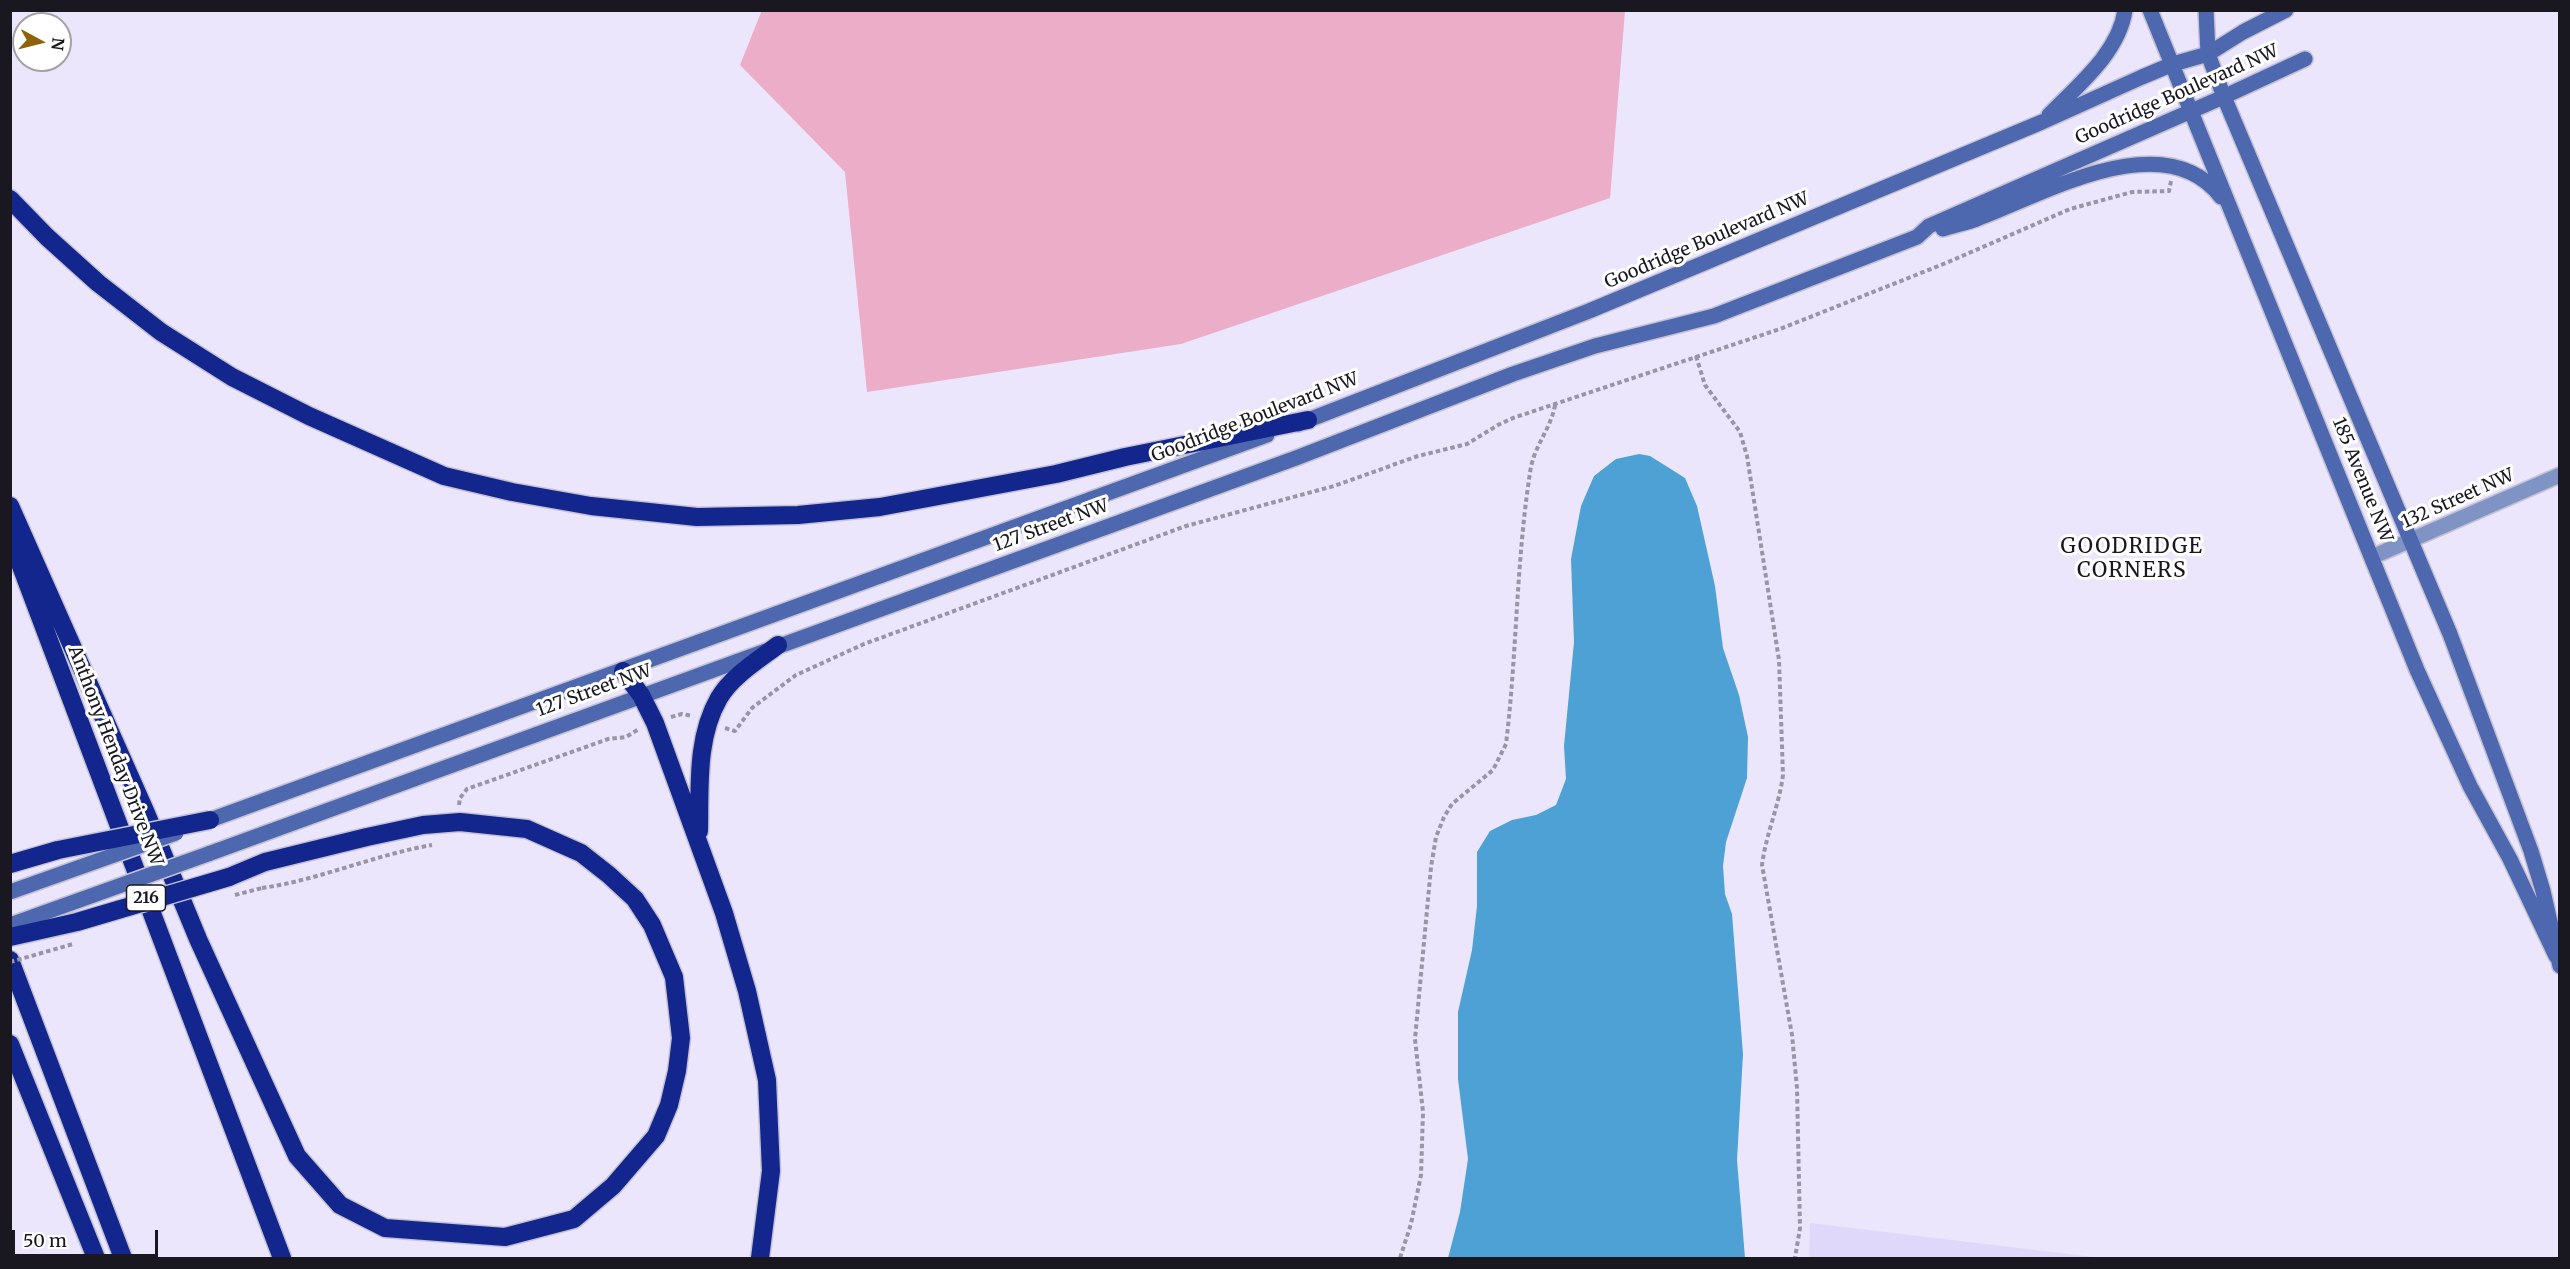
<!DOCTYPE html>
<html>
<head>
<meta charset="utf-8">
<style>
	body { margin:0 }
	#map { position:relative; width:2570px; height:1269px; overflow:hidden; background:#ebe6fc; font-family:Merriweather,serif }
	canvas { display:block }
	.frame { position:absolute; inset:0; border:12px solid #191720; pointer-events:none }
	.north { position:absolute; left:12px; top:12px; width:60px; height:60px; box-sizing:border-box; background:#fff; border:2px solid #a3a2a6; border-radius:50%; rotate:97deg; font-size:16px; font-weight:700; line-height:24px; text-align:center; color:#191720 }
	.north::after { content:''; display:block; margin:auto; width:21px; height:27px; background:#8e6309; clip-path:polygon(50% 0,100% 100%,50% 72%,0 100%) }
	.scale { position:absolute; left:12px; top:1230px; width:146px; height:27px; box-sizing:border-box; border:3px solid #191720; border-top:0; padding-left:8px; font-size:18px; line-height:21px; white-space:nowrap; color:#191720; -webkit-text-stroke:4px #fff; paint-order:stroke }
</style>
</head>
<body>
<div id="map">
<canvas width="2570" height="1269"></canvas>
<div class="frame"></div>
<div class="north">N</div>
<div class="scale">50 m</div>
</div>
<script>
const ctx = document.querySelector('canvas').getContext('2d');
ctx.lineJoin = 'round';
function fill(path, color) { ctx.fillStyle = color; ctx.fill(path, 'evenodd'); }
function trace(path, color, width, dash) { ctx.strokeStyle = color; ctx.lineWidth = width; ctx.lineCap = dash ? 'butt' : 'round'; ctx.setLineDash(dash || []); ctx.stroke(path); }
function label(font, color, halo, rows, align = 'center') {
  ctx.font = font + ' Merriweather,serif'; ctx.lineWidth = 6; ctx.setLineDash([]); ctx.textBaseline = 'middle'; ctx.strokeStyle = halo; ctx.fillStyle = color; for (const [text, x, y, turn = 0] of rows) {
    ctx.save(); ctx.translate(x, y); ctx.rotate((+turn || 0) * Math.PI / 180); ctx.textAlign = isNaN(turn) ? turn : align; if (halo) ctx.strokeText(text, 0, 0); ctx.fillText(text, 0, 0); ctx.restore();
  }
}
fill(new Path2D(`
	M 1810,1223 L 2102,1258 L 1809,1258 Z`), '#dfd8fa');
fill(new Path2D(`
	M 762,10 L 1625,11 L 1610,198 L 1181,344 L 867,392 L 845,172 L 740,65 Z`), '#ebadc7');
fill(new Path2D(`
	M 1639,454 L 1650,456 L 1685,478 L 1697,506 L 1715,586 L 1723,648 L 1739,695 L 1748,737 L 1747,778 L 1726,842 L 1723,866 L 1725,894 L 1732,914 L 1743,1054 L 1737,1160 L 1745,1258 L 1448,1258 L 1460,1212 L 1468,1159 L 1458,1079 L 1458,1012 L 1472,950 L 1477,906 L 1477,852 L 1490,831 L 1512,820 L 1536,815 L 1556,805 L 1566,779 L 1564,746 L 1574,642 L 1571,559 L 1581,506 L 1594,476 L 1616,459 Z`), '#4da1d4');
const street = new Path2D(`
	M 2372,557 L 2560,475`);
const secondary = new Path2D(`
	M 2150,10 L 2417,670 L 2470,786 L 2510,859 L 2556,956
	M 2206,10 L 2208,54 L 2224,97 L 2450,634 L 2531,851 L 2543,891 L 2560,966
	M 2049,115 C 2077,86 2119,53 2125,10
	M 1943,229 C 1955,225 1967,223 1979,218 C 2044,194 2165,123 2221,197
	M 1298,424 L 1589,311 L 2042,122 L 2142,77 L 2173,64 L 2208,54 L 2243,32 L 2286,10
	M 210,820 L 1267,435
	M 208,854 L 1296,458 L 1513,374 L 1595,346 L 1714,316 L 1917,237 L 1929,226 L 2221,98 L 2305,59`);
const highway = new Path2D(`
	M 10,199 L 47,237 L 98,283 L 161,332 L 232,377 L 309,416 L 444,476 L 512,492 L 591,506 L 697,517 L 798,515 L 880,507 L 1056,474 L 1125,457 L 1308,420
	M 10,506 L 146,813 L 198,939 L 297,1156 L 340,1205 L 385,1228 L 505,1237 L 574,1219 L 613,1186 L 656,1136 L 669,1105 L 677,1071 L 681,1038 L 674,977 L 652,925 L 635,899 L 609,875 L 581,853 L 527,829 L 460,822 L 423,825 L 367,837 L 265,862 L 229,877
	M 10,537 L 282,1258
	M 623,671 L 641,695 L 655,723 L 724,913 L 747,991 L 767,1080 L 771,1171 L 760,1258
	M 699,831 C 700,787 696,738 719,698 C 732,676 757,661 778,645
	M 10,960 L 123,1258
	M 10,1044 L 96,1258`);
trace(street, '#c5c1d4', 18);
trace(secondary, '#c5c1d4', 18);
trace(highway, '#c5c1d4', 21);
trace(new Path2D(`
	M 1696,356 L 1705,385 L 1740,432 L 1747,456 L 1779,660 L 1783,775 C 1779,806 1766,834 1762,865 L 1792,1035 L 1797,1088 L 1800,1228 L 1795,1258
	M 671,717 L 682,714 L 693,716
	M 725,728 L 735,731 L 752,708 L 796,675 L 864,644 L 1186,526 L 1334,486 L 1418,456 L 1467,444 L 1498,425 L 1513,418 L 1780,329 L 1946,263 L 2070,209 L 2132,192 L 2169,191 L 2171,181
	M 459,805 L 460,798 L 467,789 L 608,739 L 626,737 L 639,729
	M 262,888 C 319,880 374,855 432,845
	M 1400,1258 L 1411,1224 L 1421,1175 L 1423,1112 L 1415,1039 L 1431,867 L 1436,837 L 1444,817 L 1452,804 L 1493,770 L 1506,744 C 1517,654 1516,563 1530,473 C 1533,447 1551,429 1555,405`), '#9995a6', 4, [4.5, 3]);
trace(street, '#7f94c5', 15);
trace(secondary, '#4d68af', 15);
trace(highway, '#12268e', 18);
const secondaryBridge = new Path2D(`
	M 10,892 L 176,833
	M 10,925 L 208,854`);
const highwayBridge = new Path2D(`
	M 10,864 L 58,850 L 210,820
	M 10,937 L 77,922 L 229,877`);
trace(secondaryBridge, '#c5c1d4', 18, []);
trace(highwayBridge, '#c5c1d4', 21, []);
trace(new Path2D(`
	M 235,895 L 262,888
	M 10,962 L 73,944`), '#9995a6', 4, [4.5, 3]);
trace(secondaryBridge, '#4d68af', 15);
trace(highwayBridge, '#12268e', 18);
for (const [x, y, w] of [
	[146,898,39]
]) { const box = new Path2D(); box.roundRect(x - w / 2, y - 13, w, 26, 4.5); ctx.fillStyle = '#fff'; ctx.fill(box); trace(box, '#191720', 1.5); }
label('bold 16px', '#191720', null, [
	["216",146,898]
]);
label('18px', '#191720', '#fff', [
	["Goodridge Boulevard NW",2177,95,-24],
	["Goodridge Boulevard NW",1707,241,-23],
	["Goodridge Boulevard NW",1255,418,-21],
	["185 Avenue NW",2362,480,68],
	["132 Street NW",2458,499,-24],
	["127 Street NW",1051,526,-20],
	["127 Street NW",594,691,-20],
	["Anthony Henday Drive NW",115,756,69]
]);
ctx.letterSpacing = '1.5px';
label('21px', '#191720', '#fff', [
	["GOODRIDGE",2132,547],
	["CORNERS",2132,571]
]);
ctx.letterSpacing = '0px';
</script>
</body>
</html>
